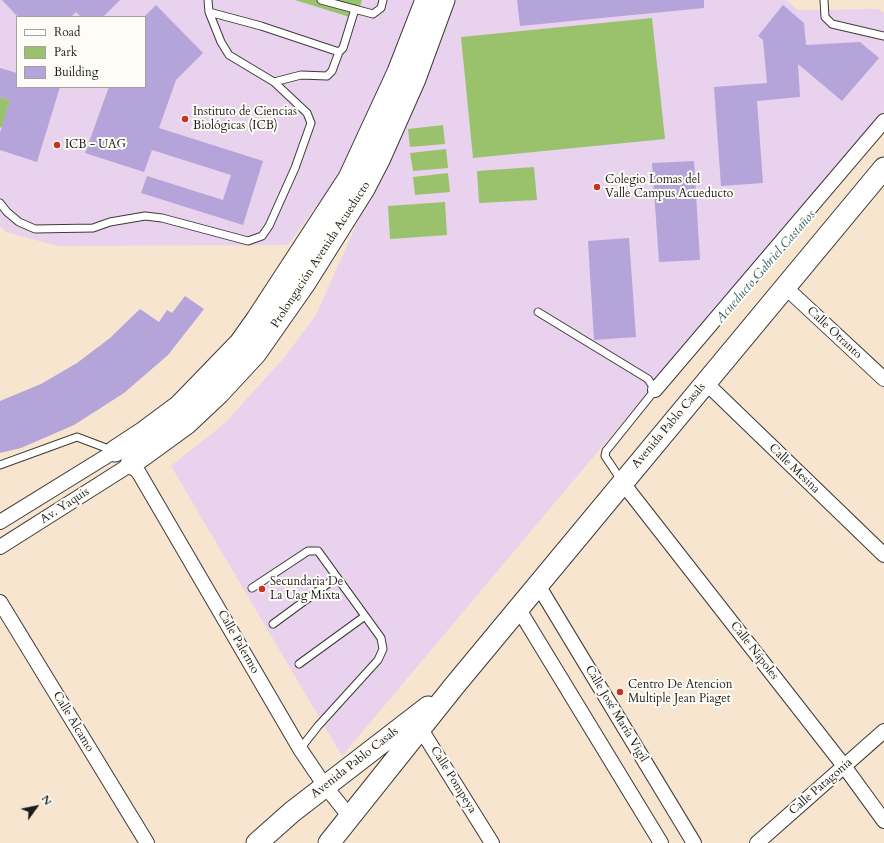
<!DOCTYPE html>
<html>
<head>
<meta charset="utf-8">
<style>
	body { margin:0 }
	#map { position:relative; width:884px; height:843px; overflow:hidden; background:#f7e5d0; font-family:Cardo,serif }
	canvas { display:block }
	.legend { position:absolute; left:16px; top:16px; width:130px; height:72px; box-sizing:border-box; background:#fdfcf7; border:1px solid #a3a29f; margin:0; padding:5px 7px; list-style:none; font-size:12px; color:#1c1c1c }
	.legend li { display:flex; align-items:center; gap:8px; height:20px }
	.legend b { width:20px; border:1px solid #a3a29f }
	.north { position:absolute; left:16px; top:787px; width:40px; height:40px; -webkit-text-stroke:3px #fdfcf7; paint-order:stroke; rotate:57deg; font-size:11px; font-weight:700; line-height:16px; text-align:center; color:#1c1c1c }
	.north::after { content:''; display:block; margin:auto; width:14px; height:18px; background:#1c1c1c; clip-path:polygon(50% 0,100% 100%,50% 72%,0 100%) }
</style>
</head>
<body>
<div id="map">
<canvas width="884" height="843"></canvas>
<ul class="legend">
<li><b style="height:5px;background:#fff"></b>Road</li>
<li><b style="height:11px;background:#9ac26d"></b>Park</li>
<li><b style="height:11px;background:#b4a4d9"></b>Building</li>
</ul>
<div class="north">N</div>
</div>
<script>
const ctx = document.querySelector('canvas').getContext('2d');
ctx.lineJoin = 'round';
function fill(path, color) { ctx.fillStyle = color; ctx.fill(path, 'evenodd'); }
function trace(path, color, width, dash) { ctx.strokeStyle = color; ctx.lineWidth = width; ctx.lineCap = dash ? 'butt' : 'round'; ctx.setLineDash(dash || []); ctx.stroke(path); }
function label(font, color, halo, rows, align = 'center') {
  ctx.font = font + ' Cardo,serif'; ctx.lineWidth = 4; ctx.setLineDash([]); ctx.textBaseline = 'middle'; ctx.strokeStyle = halo; ctx.fillStyle = color; for (const [text, x, y, turn = 0] of rows) {
    ctx.save(); ctx.translate(x, y); ctx.rotate((+turn || 0) * Math.PI / 180); ctx.textAlign = isNaN(turn) ? turn : align; if (halo) ctx.strokeText(text, 0, 0); ctx.fillText(text, 0, 0); ctx.restore();
  }
}
fill(new Path2D(`
	M 0,0 L 416,0 L 357,151 L 288,245 L 58,246 L 6,232 L 0,226 ZM 17,17 L 145,17 L 145,87 L 17,87 Z
	M 451,0 L 786,0 L 798,10 L 878,9 L 884,13 L 884,111 L 342,756 L 171,466 L 225,423 L 283,359 L 316,315 L 423,75 Z`), '#e9d2ed');
fill(new Path2D(`
	M 295,0 L 362,0 L 356,19 Z
	M 652,18 L 665,139 L 473,158 L 461,37 Z
	M 0,97 L 10,100 L 2,128 L 0,127 Z
	M 443,125 L 445,144 L 410,147 L 408,129 Z
	M 446,149 L 448,168 L 413,171 L 410,153 Z
	M 534,167 L 537,200 L 479,203 L 477,171 Z
	M 448,173 L 450,192 L 415,195 L 413,177 Z
	M 445,202 L 447,235 L 390,239 L 388,206 Z`), '#9ac26d');
fill(new Path2D(`
	M 2,0 L 120,0 L 103,17 L 81,17 L 76,12 L 71,17 L 18,17 Z
	M 517,0 L 704,0 L 704,8 L 520,26 Z
	M 156,5 L 203,53 L 176,80 L 159,128 L 263,161 L 243,225 L 141,193 L 147,176 L 223,200 L 231,175 L 152,150 L 144,172 L 85,153 L 109,87 L 145,87 L 145,16 Z
	M 783,5 L 804,23 L 806,45 L 860,42 L 879,58 L 842,101 L 798,64 L 800,97 L 757,101 L 763,183 L 721,186 L 714,87 L 767,83 L 763,40 L 758,36 Z
	M 0,68 L 17,73 L 17,87 L 60,87 L 37,162 L 0,150 L 0,133 L 10,100 L 0,97 Z
	M 694,161 L 700,260 L 659,262 L 652,163 Z
	M 629,238 L 636,337 L 594,340 L 588,241 Z
	M 185,296 L 204,309 L 168,355 L 124,393 L 74,425 L 21,448 L 0,453 L 0,401 L 41,384 L 77,363 L 110,338 L 140,309 L 159,322 L 167,310 L 172,313 Z`), '#b4a4d9');
const lane = new Path2D(`
	M 208,0 L 209,12 L 261,26 L 339,52 L 343,48 L 355,9
	M 321,0 L 373,14 L 381,8 L 383,0
	M 824,0 L 825,17 L 832,24 L 884,36
	M 209,12 L 221,42 L 229,55 L 274,82 L 301,75 L 327,76 L 332,71 L 339,52
	M 0,203 L 7,212 L 19,222 L 35,229 L 93,228 L 110,222 L 145,216 L 162,218 L 248,241 L 262,236 L 269,226 L 295,168 L 311,123 L 307,113 L 274,82
	M 538,312 L 648,379 L 655,390 L 606,451 L 605,456 L 621,480
	M 0,465 L 77,437 L 114,451
	M 252,588 L 308,551 L 318,551 L 381,638 L 383,649 L 378,660 L 318,726 L 300,749
	M 273,624 L 337,577
	M 299,664 L 365,616`);
const street = new Path2D(`
	M 784,286 L 884,379
	M 705,382 L 884,555
	M 655,390 L 884,121
	M 622,482 L 844,766 L 884,821
	M 0,522 L 115,451
	M 0,547 L 131,464 L 139,473 L 300,749 L 325,786 L 350,817
	M 538,585 L 694,843
	M 0,602 L 147,843
	M 518,608 L 661,843
	M 417,723 L 492,843
	M 757,843 L 884,731`);
const secondary = new Path2D(`
	M 115,451 L 144,432 L 179,406 L 240,343 L 257,319 L 349,178 L 398,72 L 426,0
	M 131,464 L 186,424 L 219,393 L 256,353 L 305,283 L 364,189 L 379,160 L 415,79 L 444,0
	M 257,843 L 292,812 L 428,707
	M 329,843 L 455,685 L 884,168`);
trace(lane, '#3d3a37', 9);
trace(street, '#3d3a37', 16);
trace(secondary, '#3d3a37', 23);
trace(lane, '#fff', 7);
trace(street, '#fff', 14);
trace(secondary, '#fff', 21);
for (const [x, y, r, color] of [
	[185,119,4,"#c8321e"],
	[57,145,4,"#c8321e"],
	[597,187,4,"#c8321e"],
	[262,589,4,"#c8321e"],
	[620,692,4,"#c8321e"]
]) { const dot = new Path2D(); dot.arc(x, y, r, 0, 2 * Math.PI); ctx.fillStyle = color; ctx.fill(dot); trace(dot, '#fdfcf7', 1.5); }
label('12px', '#1c1c1c', '#fdfcf7', [
	["Instituto de Ciencias",193,112],
	["Biológicas (ICB)",193,126],
	["ICB - UAG",65,145],
	["Colegio Lomas del",605,180],
	["Valle Campus Acueducto",605,194],
	["Secundaria De",270,582],
	["La Uag Mixta",270,596],
	["Centro De Atencion",628,685],
	["Multiple Jean Piaget",628,699]
], 'left');
label('12px', '#1c1c1c', '#fdfcf7', [
	["Prolongación Avenida Acueducto",321,255,-57],
	["Calle Otranto",834,333,43],
	["Avenida Pablo Casals",669,426,-50],
	["Calle Mesina",794,469,44],
	["Av. Yaquis",65,506,-33],
	["Calle Palermo",238,642,60],
	["Calle Nápoles",754,651,52],
	["Calle José María Vigil",616,714,59],
	["Calle Alcamo",73,722,59],
	["Avenida Pablo Casals",355,763,-38],
	["Calle Pompeya",453,780,58],
	["Calle Patagonia",821,787,-41]
]);
label('italic 13px', '#305f69', '#fdfcf7', [
	["Acueducto Gabriel Castaños",766,267,-49]
]);
</script>
</body>
</html>
